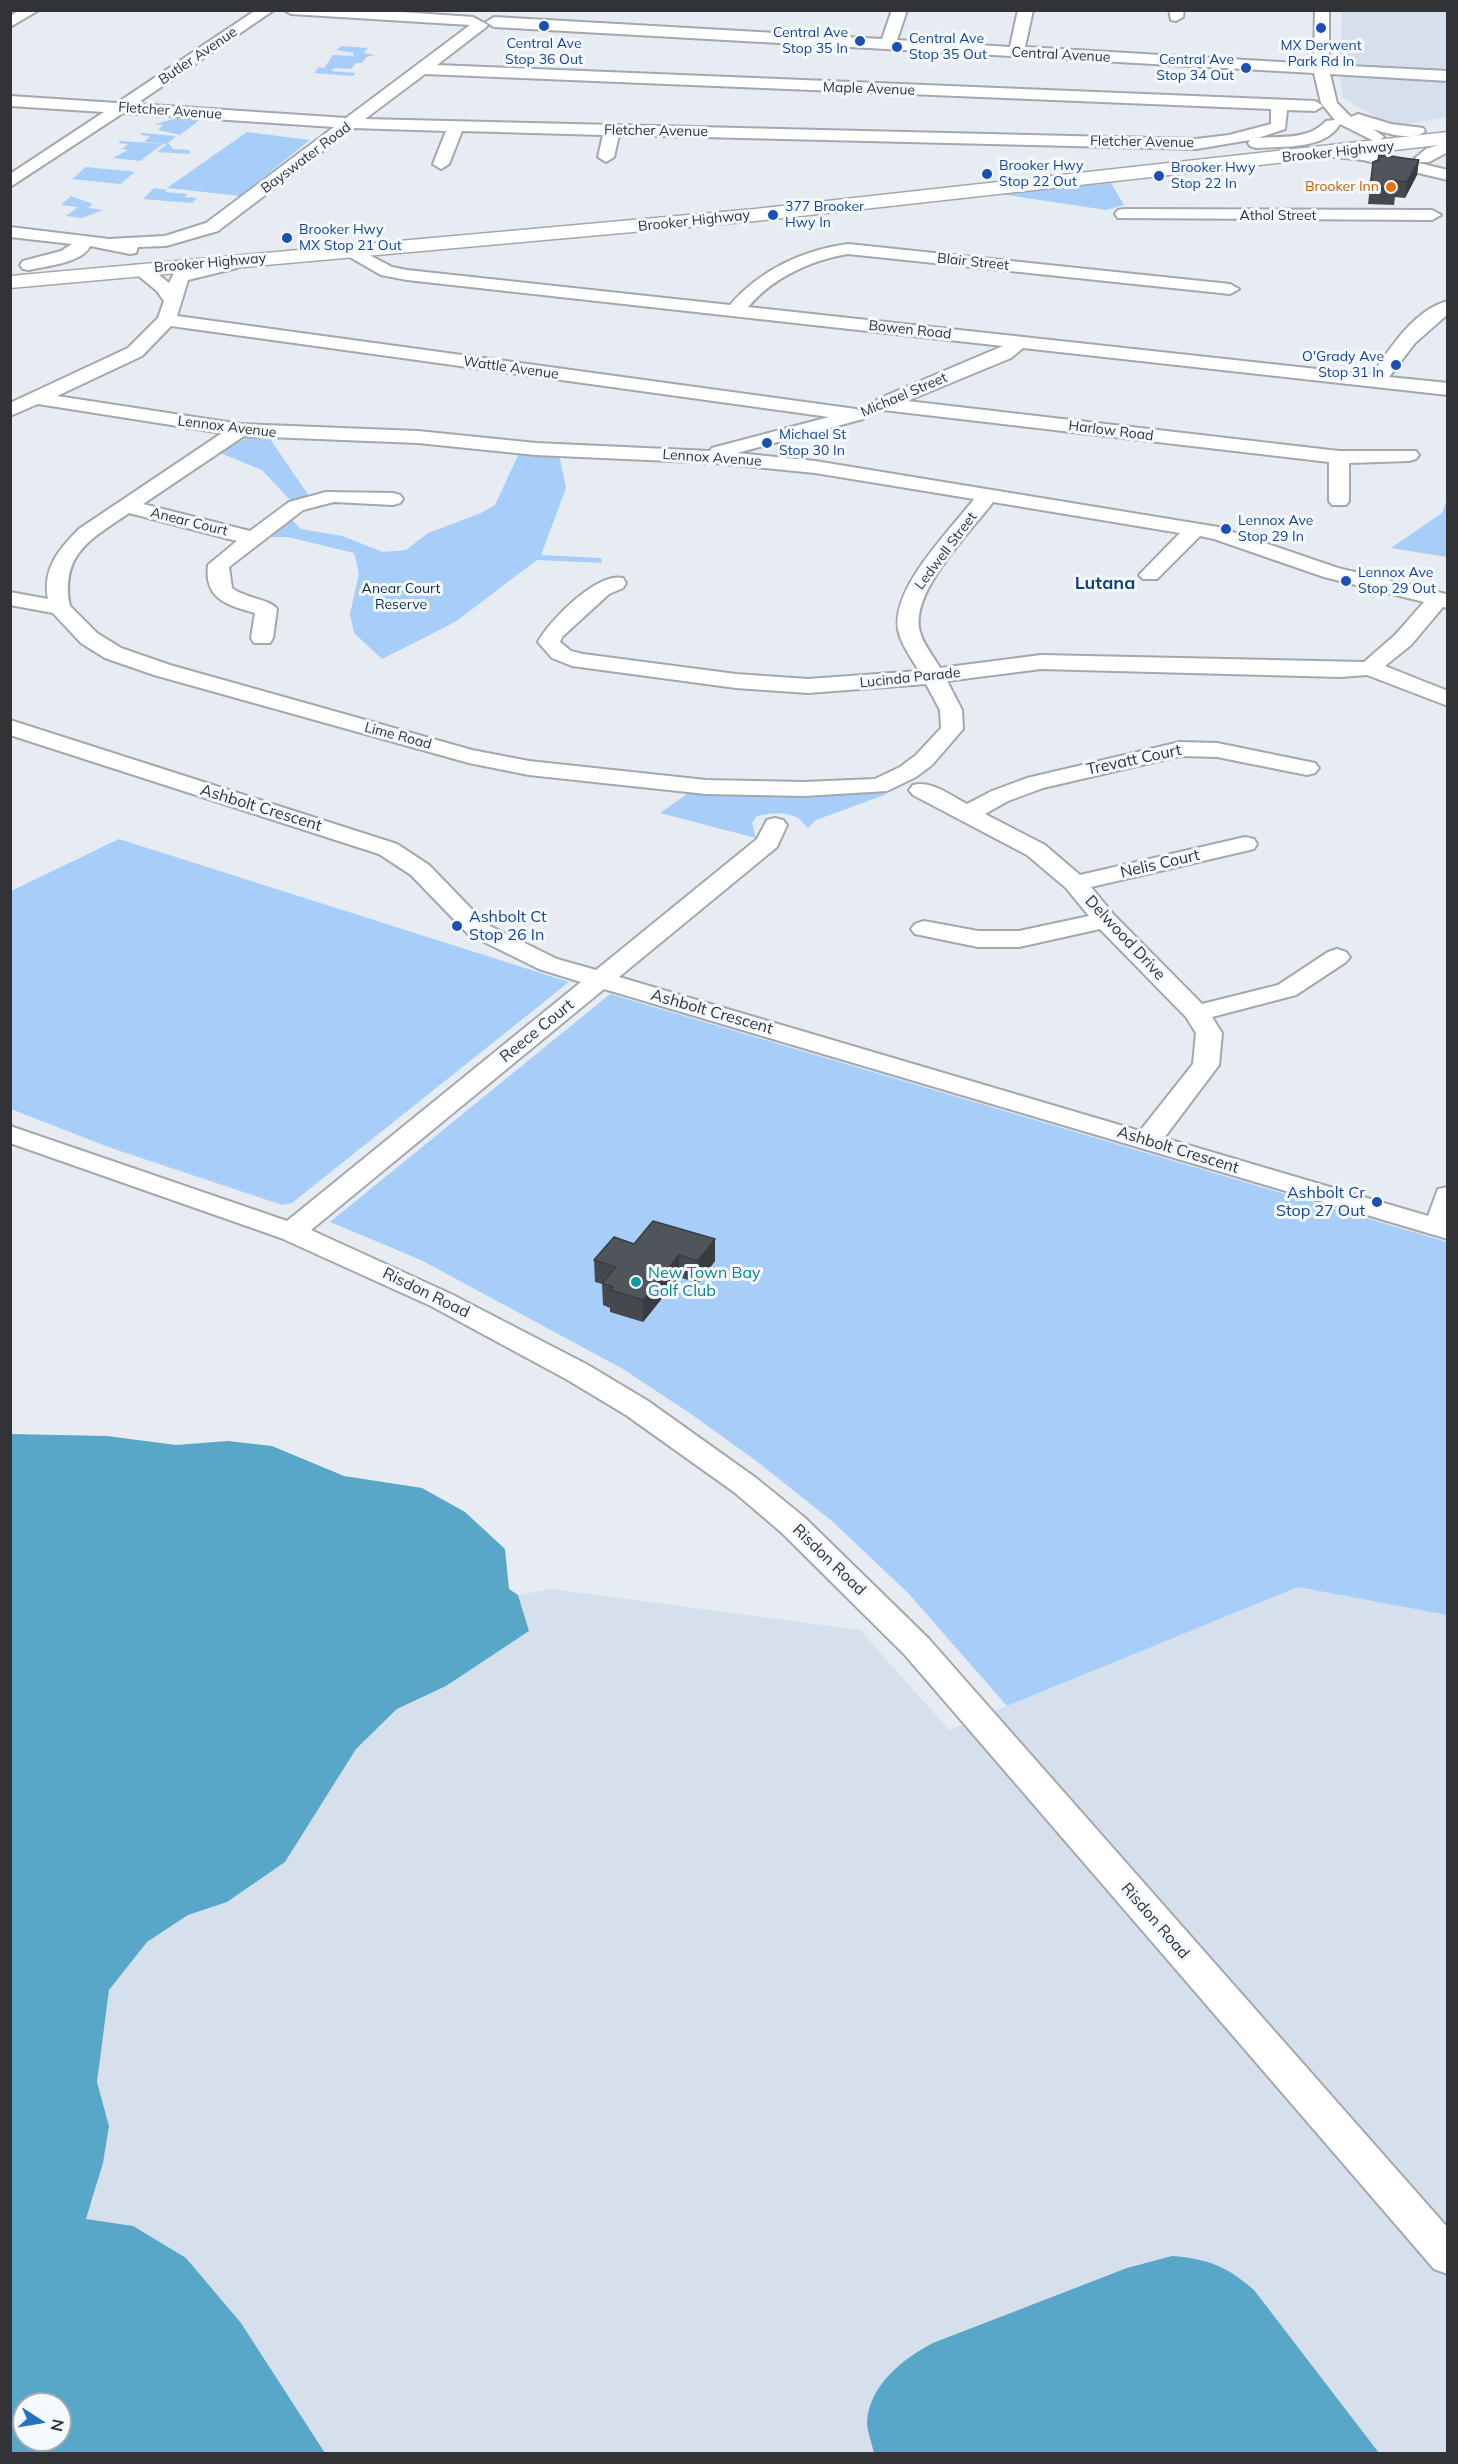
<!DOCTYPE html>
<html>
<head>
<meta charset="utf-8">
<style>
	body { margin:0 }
	#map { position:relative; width:1458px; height:2464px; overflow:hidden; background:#e6ecf2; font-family:Mulish,sans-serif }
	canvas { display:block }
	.frame { position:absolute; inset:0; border:12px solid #313336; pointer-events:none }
	.north { position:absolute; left:12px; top:2392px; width:60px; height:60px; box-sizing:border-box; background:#f4f9fe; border:2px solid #a6aaae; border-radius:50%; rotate:102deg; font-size:16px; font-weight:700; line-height:24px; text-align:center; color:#313336 }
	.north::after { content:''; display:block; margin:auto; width:21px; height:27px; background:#2472c1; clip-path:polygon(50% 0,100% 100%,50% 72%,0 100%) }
</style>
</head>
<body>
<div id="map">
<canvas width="1458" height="2464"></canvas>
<div class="frame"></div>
<div class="north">N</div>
</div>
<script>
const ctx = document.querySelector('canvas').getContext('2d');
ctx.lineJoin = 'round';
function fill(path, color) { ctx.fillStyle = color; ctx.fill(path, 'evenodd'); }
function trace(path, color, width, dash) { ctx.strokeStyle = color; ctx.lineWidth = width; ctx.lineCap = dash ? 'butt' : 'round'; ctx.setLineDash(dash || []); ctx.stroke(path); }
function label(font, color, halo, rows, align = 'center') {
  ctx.font = font + ' Mulish,sans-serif'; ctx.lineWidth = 6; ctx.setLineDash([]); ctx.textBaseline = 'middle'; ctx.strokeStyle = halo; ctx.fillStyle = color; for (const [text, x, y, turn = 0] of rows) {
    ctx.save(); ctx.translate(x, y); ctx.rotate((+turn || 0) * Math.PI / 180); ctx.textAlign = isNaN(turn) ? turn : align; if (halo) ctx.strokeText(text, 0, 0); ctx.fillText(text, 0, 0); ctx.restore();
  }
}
fill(new Path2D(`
	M 1342,11 L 1447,11 L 1447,117 L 1400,125 L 1379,119 L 1343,98 L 1340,77 Z
	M 1298,1587 L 1447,1615 L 1447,2453 L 325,2453 L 241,2323 L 186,2258 L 85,2219 L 94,2196 L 109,2126 L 97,2082 L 109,1990 L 147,1942 L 188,1915 L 227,1902 L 285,1862 L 356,1749 L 398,1709 L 446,1686 L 529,1631 L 518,1595 L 552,1589 L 860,1630 L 949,1730 Z`), '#d5e0ec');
fill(new Path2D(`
	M 341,46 L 368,48 L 363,53 L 375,55 L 367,57 L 362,63 L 356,63 L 351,69 L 334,68 L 331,71 L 355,73 L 353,76 L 314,73 L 319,67 L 324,68 L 333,55 L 353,56 L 354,53 L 336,50 Z
	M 181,117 L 201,119 L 180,135 L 158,130 L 163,125 L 155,124 Z
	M 247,132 L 310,140 L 240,196 L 167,188 Z
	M 142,133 L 176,136 L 168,143 L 173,149 L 189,150 L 190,154 L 157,152 L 167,144 L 144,142 L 150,136 L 140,135 Z
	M 121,141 L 163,144 L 140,161 L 113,158 L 128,150 L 122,149 L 128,144 L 118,143 Z
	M 86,167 L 135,172 L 120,184 L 72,179 Z
	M 1111,183 L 1124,205 L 1106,210 L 1000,194 Z
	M 154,188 L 167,190 L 165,192 L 187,194 L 185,197 L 197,198 L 192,203 L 143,199 Z
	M 71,196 L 93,204 L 88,208 L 103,210 L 82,218 L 66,216 L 78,207 L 61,205 Z
	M 251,436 L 268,436 L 309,496 L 291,501 L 262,470 L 218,452 Z
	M 520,451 L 559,454 L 566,488 L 541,555 L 601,558 L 602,563 L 537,560 L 455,622 L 382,659 L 354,633 L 350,614 L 359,573 L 354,553 L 288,537 L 267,537 L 291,519 L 301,529 L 342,536 L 383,552 L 406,550 L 428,533 L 481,513 L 495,505 Z
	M 1447,499 L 1447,557 L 1391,548 L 1442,513 Z
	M 690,792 L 817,796 L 882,792 L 887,794 L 816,820 L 808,828 C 804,825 802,820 798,818 C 785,811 770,813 757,816 L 752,823 L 756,838 L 660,813 Z
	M 119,839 L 569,982 L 292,1203 L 282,1205 L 111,1148 L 11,1109 L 11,891 Z
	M 610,994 L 1447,1242 L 1447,1615 L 1298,1587 L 1007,1706 L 909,1594 L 833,1522 L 755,1460 L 691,1414 L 623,1369 L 421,1260 L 330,1222 Z`), '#a6cef9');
fill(new Path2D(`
	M 10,1434 L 107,1436 L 176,1445 L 228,1441 L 272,1446 L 344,1476 L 422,1488 L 465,1512 L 505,1549 L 509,1589 L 518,1595 L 529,1631 L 446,1686 L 397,1709 L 356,1749 L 285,1862 L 227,1902 L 188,1915 L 147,1942 L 109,1990 L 97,2082 L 109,2126 L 103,2163 L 86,2219 L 133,2226 L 186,2258 L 241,2323 L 325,2453 L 11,2453 ZM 24,2404 L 60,2404 L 60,2440 L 24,2440 Z
	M 1172,2256 C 1209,2259 1226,2266 1254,2290 L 1379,2453 L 874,2453 C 872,2444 867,2431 867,2422 C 869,2385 904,2358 933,2343 L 1127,2268 Z`), '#58a6c8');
const minor = new Path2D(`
	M 21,10 L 39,10 L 10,27 L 10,16 Z
	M 256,10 L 274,10 L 136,104 L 346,118 L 470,25 L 291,14 L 284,10 L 373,10 L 473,17 L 488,25 L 485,28 L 437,65 L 1315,101 L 1323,106 L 1315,111 L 1287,110 L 1285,129 L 1258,138 C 1282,136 1309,140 1326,121 L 1335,120 L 1321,103 L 1314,73 L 494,27 L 486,22 L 494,17 L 882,39 L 892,10 L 907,10 L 897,40 L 1010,47 L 1018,10 L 1033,10 L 1025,47 L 1314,64 L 1315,10 L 1329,10 L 1329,65 L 1448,71 L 1448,81 L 1330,74 L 1337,103 L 1351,117 L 1358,114 L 1391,124 L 1423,128 L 1425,131 C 1415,142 1385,133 1373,129 L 1384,137 L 1376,142 L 1340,124 C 1325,150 1283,146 1256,148 L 1250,146 L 1248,143 L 1250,140 L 1196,149 L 619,135 L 614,157 L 606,162 L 598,157 L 603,135 L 462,131 L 449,164 L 441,169 L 433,164 L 446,131 L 353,128 L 218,231 L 166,246 L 138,247 L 136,253 L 130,254 L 90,246 C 83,263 45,266 29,270 L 23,269 L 20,265 L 23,261 L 61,251 L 72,244 L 10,237 L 10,227 L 109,239 L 165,236 L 206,223 L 334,127 L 123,113 L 10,187 L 10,174 L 104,112 L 10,106 L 10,96 L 117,103 ZM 425,74 L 1271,109 L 1271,124 L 1229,135 L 1196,139 L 365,119 Z
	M 1169,10 L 1184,10 L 1183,17 L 1176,21 L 1171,20 Z
	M 1448,142 L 1448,152 L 1429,162 L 1417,162 L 1415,158 L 1426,149 Z
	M 1333,148 L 1363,150 L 1448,170 L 1448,180 L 1363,160 L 1327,156 L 1325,153 Z
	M 1124,209 L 1432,210 L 1441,215 L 1432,220 L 1118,218 L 1115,214 L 1118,210 Z
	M 848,244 L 1230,284 L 1239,289 L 1230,294 L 848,254 C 811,260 772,278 748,307 L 1372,375 C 1389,349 1415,309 1448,301 L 1448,314 L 1415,343 L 1389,377 L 1448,383 L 1448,395 L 1023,348 L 1011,358 L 907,401 L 1339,451 L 1416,451 L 1419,455 L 1416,459 L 1409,461 L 1349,463 L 1349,501 L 1346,505 L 1332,505 L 1329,501 L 1329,462 L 883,410 L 873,404 L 878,399 L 1003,346 L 407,280 L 381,275 L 341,252 L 350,247 L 356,248 L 392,267 L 407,270 L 730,305 C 760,270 803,250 848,244 Z
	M 231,259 L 237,260 L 240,264 L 237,268 L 188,280 L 177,316 L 856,409 L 866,415 L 863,419 L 737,453 L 815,461 L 1218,527 L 1338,568 L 1446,594 L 1448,608 L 1443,607 L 1411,645 L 1385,666 L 1448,691 L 1448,706 L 1367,675 L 1340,677 L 1041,669 L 947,681 L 962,710 L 963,729 L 932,765 L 916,777 L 887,791 L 804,796 L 706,794 L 529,775 L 469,763 L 154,675 L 105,658 L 81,643 L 53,613 L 10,605 L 10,592 L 48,599 C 42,569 59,549 79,529 L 222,433 L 38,404 L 10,416 L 10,403 L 128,348 L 158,318 L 164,301 L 157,291 L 135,273 L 132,269 L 135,265 L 147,265 L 169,283 L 174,273 ZM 171,326 L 829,417 L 712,448 L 710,451 L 536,443 L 418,431 L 240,424 L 57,396 L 142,356 ZM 244,436 L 418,443 L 536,455 L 715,463 L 815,473 L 974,499 C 949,532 892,587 898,629 C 900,643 912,659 919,671 L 808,679 L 736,674 L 583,654 L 571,651 L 560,642 L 562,637 L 609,594 L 623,588 L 626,583 L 623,578 C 597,572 549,621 538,642 L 552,658 L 572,666 L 736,688 L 808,693 L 926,684 L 940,710 L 941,728 L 916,755 L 900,767 L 875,779 L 804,782 L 706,780 L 529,761 L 472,750 L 170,665 L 121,648 L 97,633 L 70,606 C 60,554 91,539 129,513 L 237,541 L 208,565 C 204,599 227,605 255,613 L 251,638 L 254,643 L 270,643 L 273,638 L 277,609 C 270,599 244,598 232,588 L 229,567 L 303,510 L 334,502 L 393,505 L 400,503 L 403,499 L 400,495 L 393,493 L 326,492 L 289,502 L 250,531 L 143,504 ZM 993,502 L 1180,533 L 1139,575 L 1143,579 L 1157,579 L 1200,536 L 1214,539 L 1324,577 L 1424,602 L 1395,635 L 1364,662 L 1041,655 L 940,668 C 934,657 923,644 920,632 C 909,592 970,533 993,502 Z
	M 10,720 L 397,844 L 429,865 L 486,924 L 557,959 L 596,970 L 757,839 L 767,820 L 775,818 L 783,820 L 787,825 L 777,847 L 619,977 L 1140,1131 L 1193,1064 L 1196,1033 L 1186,1017 L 1100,929 L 1019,947 L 978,947 L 915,934 L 911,929 L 915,924 L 924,921 L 978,931 L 1019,931 L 1089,916 L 1066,888 L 1027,855 L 913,795 L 909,790 L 913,785 C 931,780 951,796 967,804 L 992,791 L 1027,778 L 1180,742 L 1217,743 L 1315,763 L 1319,768 L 1315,773 L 1307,775 L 1217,757 L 1180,756 L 1043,788 L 1008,801 L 985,814 L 1045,845 L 1080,875 L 1245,837 L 1254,839 L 1257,844 L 1254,849 L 1091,887 L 1114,915 L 1202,1004 L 1278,985 L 1328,952 L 1337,949 L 1346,952 L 1350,957 L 1346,962 L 1296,995 L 1212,1017 L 1222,1033 L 1219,1065 L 1164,1138 L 1428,1216 L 1438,1189 L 1448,1187 L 1448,1239 L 604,989 L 311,1230 L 451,1294 L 588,1365 L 648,1401 L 756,1478 L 804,1517 L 928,1638 L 1448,2228 L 1448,2274 L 1434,2269 L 904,1654 L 782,1533 L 734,1492 L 626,1415 L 566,1379 L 431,1306 L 281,1238 L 10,1143 L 10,1126 L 287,1221 L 581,982 L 539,969 L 468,934 L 411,875 L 379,854 L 10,735 Z`);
const highway = new Path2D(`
	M 1448,132 L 1448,144 L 755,221 L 10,288 L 10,276 L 755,209 Z`);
trace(minor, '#a2a8ae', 4);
trace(highway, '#a2a8ae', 3);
fill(minor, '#fff');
fill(highway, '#fff');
fill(new Path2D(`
	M 1419,160 L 1417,175 L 1405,198 L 1395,197 L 1394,205 L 1368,204 L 1373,162 Z
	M 715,1239 L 715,1261 L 698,1283 L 679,1277 L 643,1322 L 610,1312 L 610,1308 L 603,1305 L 602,1284 L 595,1282 L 594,1260 L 634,1244 Z`), '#45494e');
fill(new Path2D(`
	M 1419,160 L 1417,175 L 1405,198 L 1407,182 Z
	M 715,1239 L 715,1261 L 698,1283 L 698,1261 Z
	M 679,1255 L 679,1277 L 643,1322 L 643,1300 Z`), '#383c40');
const building = new Path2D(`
	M 1379,155 L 1419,160 L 1407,182 L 1395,181 L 1396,189 L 1370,188 L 1373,162 L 1378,160 Z
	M 653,1221 L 715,1239 L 698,1261 L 679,1255 L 643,1300 L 610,1290 L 613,1287 L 602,1283 L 616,1267 L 594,1260 L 614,1237 L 634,1244 Z`);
fill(building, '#50555b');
trace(building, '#383c40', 1.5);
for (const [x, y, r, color] of [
	[544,26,6,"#1a4fb4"],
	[1321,28,6,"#1a4fb4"],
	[860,41,6,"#1a4fb4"],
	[897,47,6,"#1a4fb4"],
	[1246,68,6,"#1a4fb4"],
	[987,174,6,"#1a4fb4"],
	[1159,176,6,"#1a4fb4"],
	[1391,187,6,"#e8710a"],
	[773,215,6,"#1a4fb4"],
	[287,238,6,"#1a4fb4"],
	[1396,365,6,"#1a4fb4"],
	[767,443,6,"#1a4fb4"],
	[1226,529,6,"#1a4fb4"],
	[1346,581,6,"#1a4fb4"],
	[457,926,6,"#1a4fb4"],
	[1377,1202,6,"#1a4fb4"],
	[636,1282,6,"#0f9aa8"]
]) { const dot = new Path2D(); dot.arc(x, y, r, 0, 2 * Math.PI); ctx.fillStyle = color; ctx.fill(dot); trace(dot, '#f4f9fe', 2); }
label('14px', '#164399', '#f4f9fe', [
	["Central Ave",848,33,"right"],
	["Stop 35 In",848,49,"right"],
	["Central Ave",909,39],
	["Stop 35 Out",909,55],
	["Central Ave",544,44,"center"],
	["Stop 36 Out",544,60,"center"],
	["MX Derwent",1321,46,"center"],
	["Park Rd In",1321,62,"center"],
	["Central Ave",1234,60,"right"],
	["Stop 34 Out",1234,76,"right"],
	["Brooker Hwy",999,166],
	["Stop 22 Out",999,182],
	["Brooker Hwy",1171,168],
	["Stop 22 In",1171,184],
	["377 Brooker",785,207],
	["Hwy In",785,223],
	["Brooker Hwy",299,230],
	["MX Stop 21 Out",299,246],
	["O'Grady Ave",1384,357,"right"],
	["Stop 31 In",1384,373,"right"],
	["Michael St",779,435],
	["Stop 30 In",779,451],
	["Lennox Ave",1238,521],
	["Stop 29 In",1238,537],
	["Lennox Ave",1358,573],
	["Stop 29 Out",1358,589]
], 'left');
label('14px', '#313336', '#f4f9fe', [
	["Central Avenue",1061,55,3],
	["Butler Avenue",198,56,-34],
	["Maple Avenue",869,89,2],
	["Fletcher Avenue",170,111,4],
	["Fletcher Avenue",656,131,1],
	["Fletcher Avenue",1142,142,1],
	["Brooker Highway",1338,152,-6],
	["Bayswater Road",306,158,-37],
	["Athol Street",1278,216],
	["Brooker Highway",694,221,-6],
	["Blair Street",973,262,6],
	["Brooker Highway",210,263,-5],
	["Bowen Road",910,330,6],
	["Wattle Avenue",511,368,8],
	["Michael Street",904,395,-23],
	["Lennox Avenue",227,427,7],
	["Harlow Road",1111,431,7],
	["Lennox Avenue",712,458,4],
	["Anear Court",189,522,14],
	["Ledwell Street",946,551,-53],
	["Lucinda Parade",910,678,-6],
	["Lime Road",398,736,15]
]);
label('14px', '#c56008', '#f4f9fe', [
	["Brooker Inn",1379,187]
], 'right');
label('14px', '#092c4d', '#f4f9fe', [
	["Anear Court",401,589],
	["Reserve",401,605]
]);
label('16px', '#313336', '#f4f9fe', [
	["Trevatt Court",1134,760,-12],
	["Ashbolt Crescent",261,808,17],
	["Nelis Court",1160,864,-13],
	["Delwood Drive",1125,938,47],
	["Ashbolt Crescent",712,1012,16],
	["Reece Court",537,1031,-39],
	["Ashbolt Crescent",1178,1150,17],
	["Risdon Road",426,1293,26],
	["Risdon Road",829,1560,44],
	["Risdon Road",1155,1921,49]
]);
label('16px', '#164399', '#f4f9fe', [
	["Ashbolt Ct",469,917],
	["Stop 26 In",469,935],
	["Ashbolt Cr",1365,1193,"right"],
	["Stop 27 Out",1365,1211,"right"]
], 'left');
label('16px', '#0d838f', '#f4f9fe', [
	["New Town Bay",648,1273],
	["Golf Club",648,1291]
], 'left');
label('bold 18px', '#134476', '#f4f9fe', [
	["Lutana",1105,584]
]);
</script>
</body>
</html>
